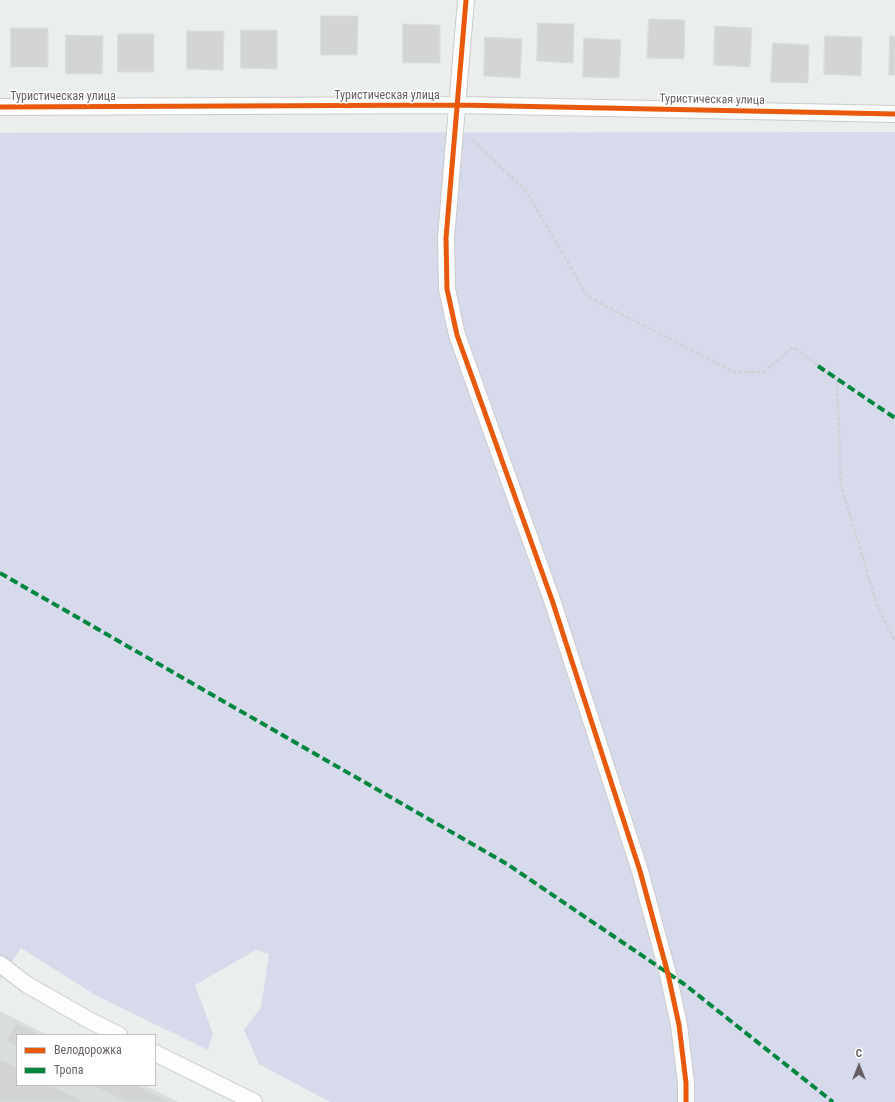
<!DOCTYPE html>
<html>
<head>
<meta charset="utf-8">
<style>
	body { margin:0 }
	#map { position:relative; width:895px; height:1102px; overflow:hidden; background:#eaefed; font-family:"Roboto Condensed",sans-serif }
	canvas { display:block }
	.legend { position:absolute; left:16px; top:1034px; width:140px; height:52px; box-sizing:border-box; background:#fff; border:1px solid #c3bfc1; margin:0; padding:5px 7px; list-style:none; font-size:12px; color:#685f63 }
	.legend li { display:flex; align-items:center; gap:8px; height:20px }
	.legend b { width:20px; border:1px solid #c3bfc1 }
	.north { position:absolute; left:839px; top:1046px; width:40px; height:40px; -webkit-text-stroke:3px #fff; paint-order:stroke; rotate:0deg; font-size:11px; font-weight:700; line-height:16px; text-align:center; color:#685f63 }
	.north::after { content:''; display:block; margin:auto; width:14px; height:18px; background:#685f63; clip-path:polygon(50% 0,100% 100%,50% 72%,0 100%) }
</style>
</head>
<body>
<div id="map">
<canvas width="895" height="1102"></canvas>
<ul class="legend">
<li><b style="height:5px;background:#e8590c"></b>Велодорожка</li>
<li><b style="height:5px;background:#00873e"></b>Тропа</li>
</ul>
<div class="north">С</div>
</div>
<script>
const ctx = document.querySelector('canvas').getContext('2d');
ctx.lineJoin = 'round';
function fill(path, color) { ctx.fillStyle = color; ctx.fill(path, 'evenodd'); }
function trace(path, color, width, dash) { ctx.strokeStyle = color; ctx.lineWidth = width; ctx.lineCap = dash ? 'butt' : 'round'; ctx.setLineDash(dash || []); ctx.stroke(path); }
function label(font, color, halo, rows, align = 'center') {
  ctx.font = font + ' "Roboto Condensed",sans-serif'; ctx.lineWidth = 3; ctx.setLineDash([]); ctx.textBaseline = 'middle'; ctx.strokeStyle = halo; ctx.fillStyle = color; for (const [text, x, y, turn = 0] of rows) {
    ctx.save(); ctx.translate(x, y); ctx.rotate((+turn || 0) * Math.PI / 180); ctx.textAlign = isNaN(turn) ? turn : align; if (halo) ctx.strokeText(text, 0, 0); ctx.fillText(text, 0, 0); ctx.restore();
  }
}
fill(new Path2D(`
	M 0,1011 L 47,1035 L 17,1035 L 17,1085 L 145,1085 L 178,1102 L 0,1102 Z`), '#dadfdc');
fill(new Path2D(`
	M 895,132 L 895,1102 L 330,1102 L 259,1064 L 244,1030 L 261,1007 L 269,954 L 256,950 L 195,985 L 213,1034 L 208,1050 L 97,996 L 21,948 L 0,980 L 0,133 Z`), '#d6daea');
const building = new Path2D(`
	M 321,16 L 358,16 L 357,55 L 321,55 Z
	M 649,19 L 685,20 L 684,59 L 647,58 Z
	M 538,23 L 574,24 L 573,63 L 537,61 Z
	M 403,24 L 440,25 L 440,63 L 403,63 Z
	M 715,26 L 752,28 L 750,67 L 714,65 Z
	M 11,28 L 48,28 L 48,67 L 11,67 Z
	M 241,30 L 277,30 L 277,69 L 241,68 Z
	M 187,31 L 224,31 L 223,70 L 187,69 Z
	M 118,34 L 154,34 L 154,72 L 118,72 Z
	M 66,35 L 103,36 L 102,74 L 66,74 Z
	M 825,36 L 862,37 L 861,76 L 824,74 Z
	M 890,36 L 895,37 L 895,75 L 889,75 Z
	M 485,37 L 522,39 L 520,78 L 484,76 Z
	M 584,38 L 621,40 L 619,78 L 583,77 Z
	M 773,43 L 809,45 L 808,83 L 771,82 Z
	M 16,1023 L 40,1035 L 17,1035 L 17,1046 L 6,1041 Z
	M 0,1059 L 17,1067 L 17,1085 L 51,1085 L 84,1102 L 0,1102 Z
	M 93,1085 L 137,1085 L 170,1102 L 126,1102 Z`);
fill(building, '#d3d5d4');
trace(building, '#d9dedc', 1);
const minor = new Path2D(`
	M 466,0 L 446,238 L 447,289 L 457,335 L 552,600 L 640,871 L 668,974 L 679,1025 L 686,1083 L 686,1102
	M 0,107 L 458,105 L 895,114
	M 0,964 L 26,984 L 87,1019 L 119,1035
	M 155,1053 L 254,1102`);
trace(minor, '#cbcbcb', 18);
trace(new Path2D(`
	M 472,139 L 526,191 L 588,297 L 734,372 L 764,372 L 793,347 L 837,380 L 841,485 L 877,605 L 895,641`), '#d2d0d5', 2.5, [4, 2]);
trace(minor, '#fcfdfc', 16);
trace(new Path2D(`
	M 818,366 L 895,418
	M 0,573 L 507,864 L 684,984 L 833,1102`), '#00873e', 4, [8, 4]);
trace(new Path2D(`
	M 466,0 L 446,238 L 447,289 L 457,335 L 552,600 L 640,871 L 668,974 L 679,1025 L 686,1083 L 686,1102
	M 0,107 L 458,105 L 895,114`), '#e8590c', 5);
label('12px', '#685f63', '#fff', [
	["Туристическая улица",387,96],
	["Туристическая улица",63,97],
	["Туристическая улица",712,100,1]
]);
</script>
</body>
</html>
